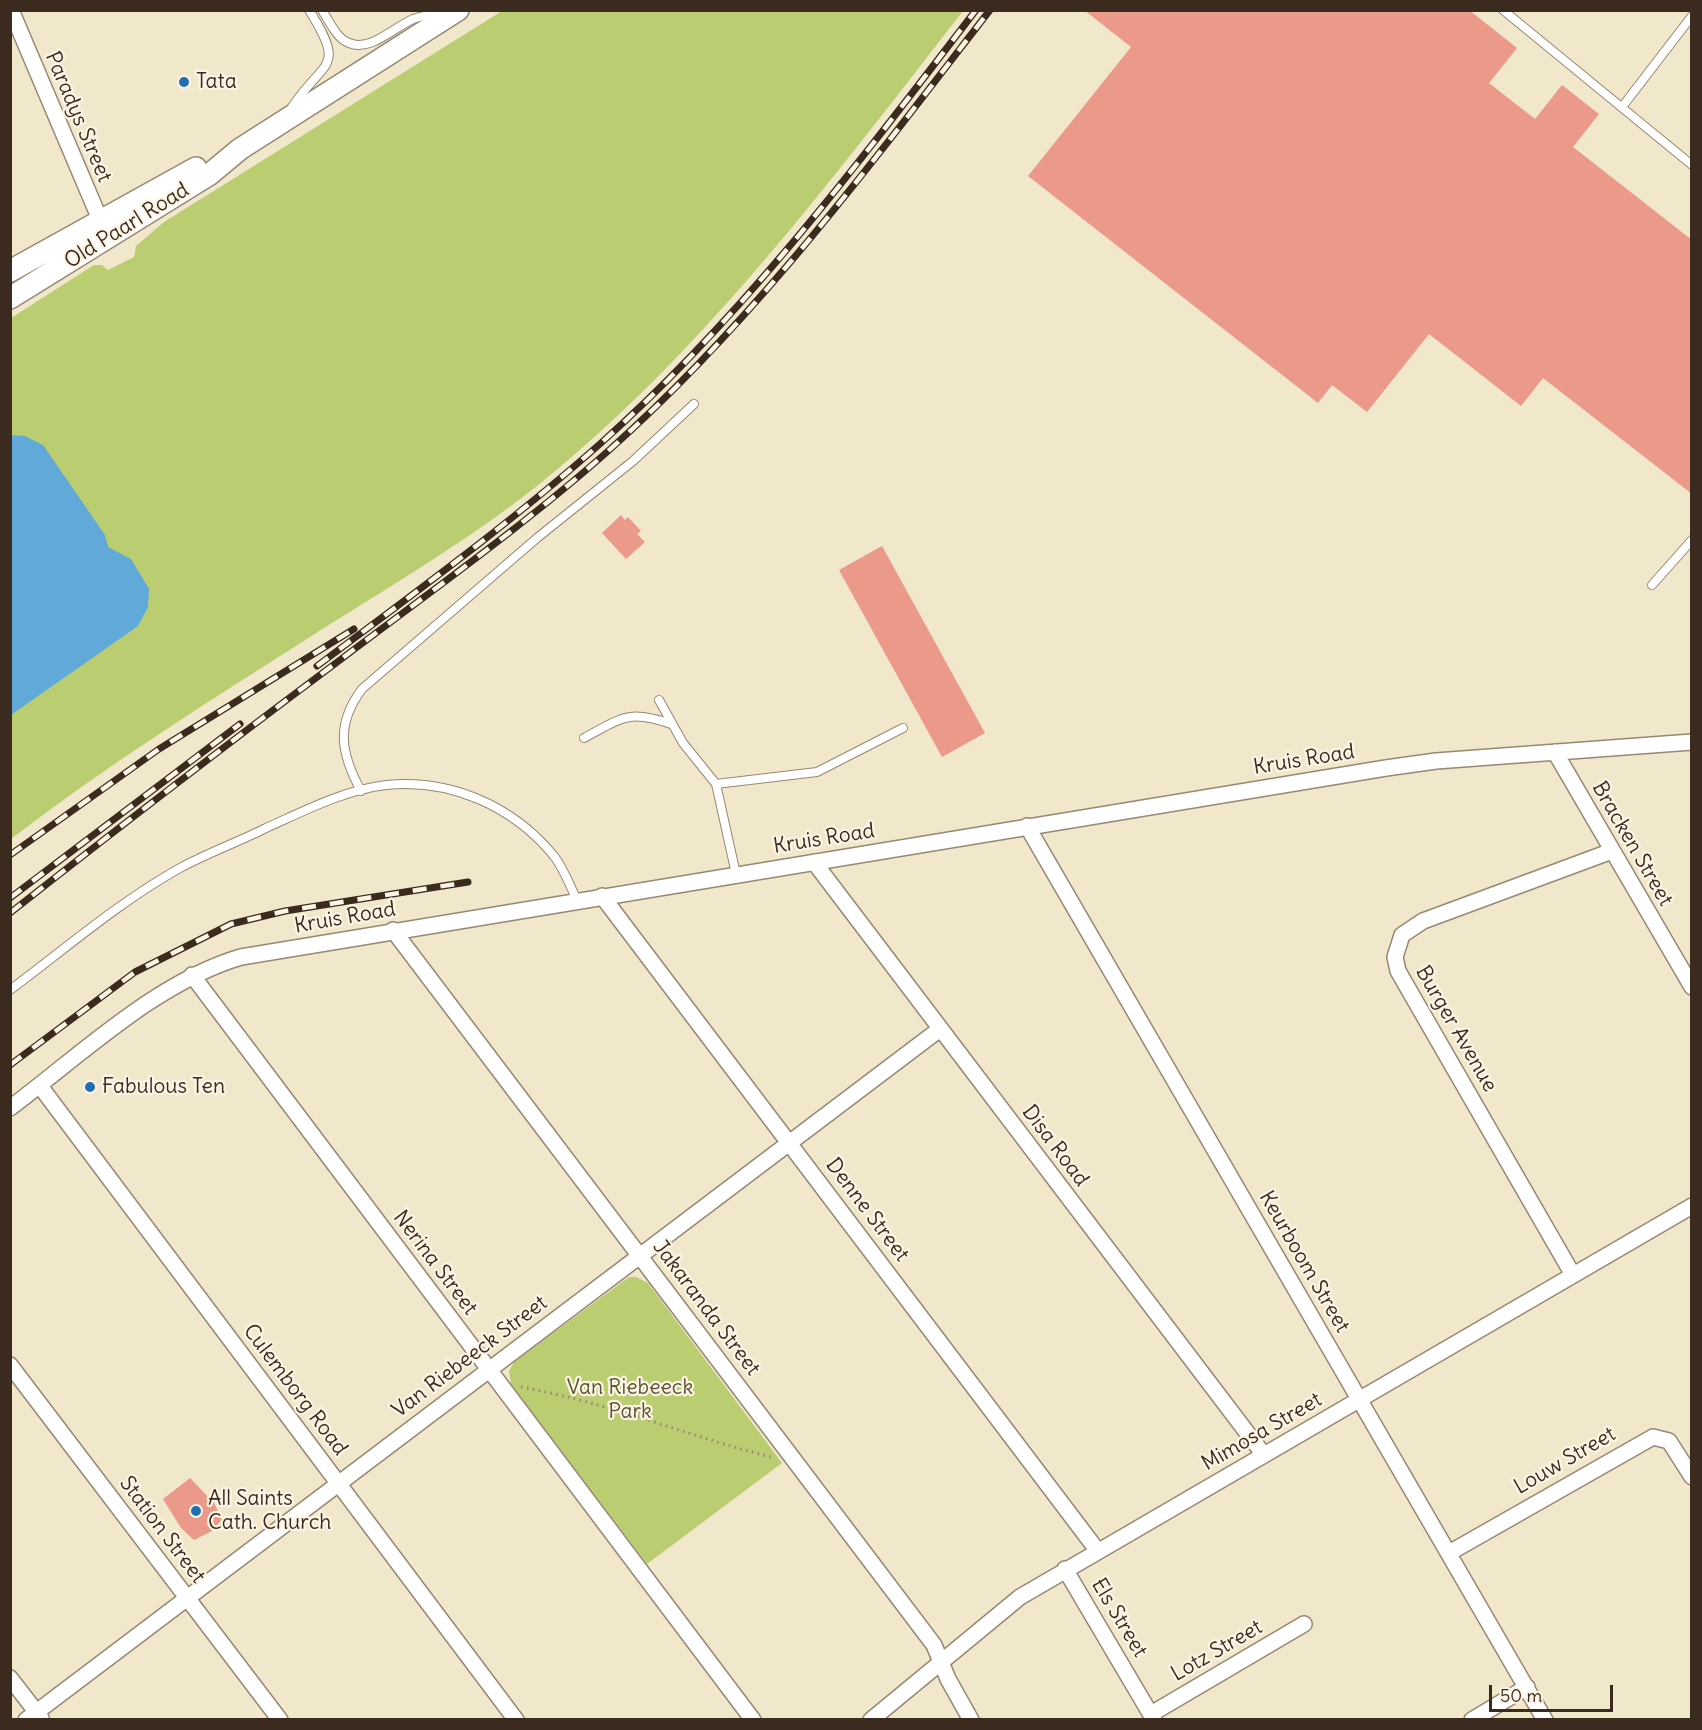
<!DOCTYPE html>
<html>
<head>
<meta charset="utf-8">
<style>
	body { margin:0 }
	#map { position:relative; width:1702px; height:1730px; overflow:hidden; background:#f1e7cb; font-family:Delius,sans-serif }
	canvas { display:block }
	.frame { position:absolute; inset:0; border:12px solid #3b2a1e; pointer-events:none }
	.scale { position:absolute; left:1489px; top:1685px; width:124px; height:27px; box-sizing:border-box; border:3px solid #3b2a1e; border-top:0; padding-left:8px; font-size:18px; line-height:21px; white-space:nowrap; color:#3b2a1e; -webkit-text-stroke:4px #fcf5e5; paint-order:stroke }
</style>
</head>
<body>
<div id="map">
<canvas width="1702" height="1730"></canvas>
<div class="frame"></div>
<div class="scale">50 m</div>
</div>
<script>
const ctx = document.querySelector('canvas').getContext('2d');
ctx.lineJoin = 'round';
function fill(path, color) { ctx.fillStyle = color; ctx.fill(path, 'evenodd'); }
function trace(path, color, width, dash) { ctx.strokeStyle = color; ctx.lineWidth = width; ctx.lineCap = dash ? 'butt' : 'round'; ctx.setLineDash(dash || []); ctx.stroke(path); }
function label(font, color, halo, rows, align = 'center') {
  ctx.font = font + ' Delius,sans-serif'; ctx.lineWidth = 4.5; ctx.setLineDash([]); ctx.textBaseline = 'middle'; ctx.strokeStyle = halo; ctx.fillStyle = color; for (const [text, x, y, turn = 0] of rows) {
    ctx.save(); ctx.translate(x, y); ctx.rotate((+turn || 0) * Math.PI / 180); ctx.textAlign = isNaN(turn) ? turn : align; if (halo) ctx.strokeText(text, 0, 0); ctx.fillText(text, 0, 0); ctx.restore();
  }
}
fill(new Path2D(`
	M 502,11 L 963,11 C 832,179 704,352 537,486 C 466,542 389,587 313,635 C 211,700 107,765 11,839 L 11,318 L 94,265 L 102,265 L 108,270 L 134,257 L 136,246 L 164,222 Z
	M 629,1277 L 636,1277 L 648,1283 L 782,1463 L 647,1564 L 511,1384 L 509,1371 L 514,1362 Z`), '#bacd71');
fill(new Path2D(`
	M 11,435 L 25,436 L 43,445 L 105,535 L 108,547 L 131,559 L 149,589 L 148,607 L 138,626 L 11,715 Z`), '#61a9d8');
fill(new Path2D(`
	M 1084,10 L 1469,10 L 1517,48 L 1489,83 L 1535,119 L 1562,85 L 1599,114 L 1573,147 L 1692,240 L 1692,494 L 1543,378 L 1521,406 L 1429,334 L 1367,412 L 1332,385 L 1318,403 L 1028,176 L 1131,47 Z
	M 621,515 L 625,520 L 628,517 L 641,531 L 637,534 L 645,542 L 626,559 L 602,533 Z
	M 882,546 L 985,733 L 942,757 L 839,570 Z
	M 190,1478 L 214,1503 L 222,1520 L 210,1532 L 194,1540 L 181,1528 L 163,1499 Z`), '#eb9989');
const service = new Path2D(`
	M 322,10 C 329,21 337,39 349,43 C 371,52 394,27 413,19 C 422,16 432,14 441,11
	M 1503,10 L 1692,165
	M 292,107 C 324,59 347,70 309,10
	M 1622,107 L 1692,16
	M 1652,585 L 1692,540
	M 659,700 L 683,743 L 716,784 L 736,874
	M 584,738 C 622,718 628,709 671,724
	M 716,784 L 817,772 L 903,728
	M 361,791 C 341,754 335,725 362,689 L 537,538 L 633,461 L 694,404
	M 10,990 C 65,949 119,902 180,868 C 208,853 238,842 266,828 C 304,811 344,790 386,785 C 450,778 513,806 554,856 C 564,869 570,886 577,900`);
const minor = new Path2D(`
	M 11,10 L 104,229
	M 1555,752 L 1692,987
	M 1027,826 L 1545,1720
	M 814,862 L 1264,1455
	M 602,896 L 1097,1550
	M 393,930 L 934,1645 L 948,1679 L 971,1720
	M 192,975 L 753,1720
	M 40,1086 L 516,1720
	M 10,1108 C 81,1055 156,982 241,957 L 1386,768 L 1436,761 L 1692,742
	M 1573,1275 L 1398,971 L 1395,957 L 1402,935 L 1423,921 L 1612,851
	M 10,1365 L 280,1720
	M 1449,1553 L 1653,1437 L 1669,1441 L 1692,1477
	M 1065,1569 L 1154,1720
	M 10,1678 L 41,1718
	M 1151,1714 L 1304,1624
	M 26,1720 L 940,1029
	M 871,1720 L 1020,1597 L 1692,1206
	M 1472,1720 L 1527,1687`);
const secondary = new Path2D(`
	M 10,271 L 196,168
	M 10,298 L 210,174 L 240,149 L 458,10`);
trace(service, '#968874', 10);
trace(minor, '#968874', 18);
trace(secondary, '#968874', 24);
trace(new Path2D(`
	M 521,1387 C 607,1402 687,1436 771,1457`), '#968874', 3, [1.5, 4.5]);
trace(service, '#fff', 8);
trace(minor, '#fff', 15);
trace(secondary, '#fff', 21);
const rail = new Path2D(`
	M 317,666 C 413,594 511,523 601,443 C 744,316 860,161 976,10
	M 10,855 L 159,749 L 354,629
	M 10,898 L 240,724
	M 10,913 C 118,828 226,745 336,663 C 427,594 521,528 607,452 C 753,323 871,164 990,10
	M 10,1065 L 135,972 L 231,924 L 285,911 L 468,882`);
trace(rail, '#3b2a1e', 7);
trace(rail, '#fcf5e5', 4.5, [14]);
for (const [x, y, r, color] of [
	[184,82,6,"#1f6fb2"],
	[90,1087,6,"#1f6fb2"],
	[196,1511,6,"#1f6fb2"]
]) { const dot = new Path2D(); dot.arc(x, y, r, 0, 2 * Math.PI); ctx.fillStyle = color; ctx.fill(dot); trace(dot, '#fcf5e5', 2); }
label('21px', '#3b2a1e', '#fcf5e5', [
	["Tata",196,82],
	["Fabulous Ten",102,1087],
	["All Saints",208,1499],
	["Cath. Church",208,1523]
], 'left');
label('21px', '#3b2a1e', '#fcf5e5', [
	["Paradys Street",78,117,67],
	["Old Paarl Road",127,226,-32],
	["Kruis Road",1304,760,-9],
	["Kruis Road",824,839,-9],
	["Bracken Street",1632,844,60],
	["Kruis Road",345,918,-10],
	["Burger Avenue",1456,1029,60],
	["Disa Road",1055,1146,53],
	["Denne Street",867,1210,53],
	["Keurboom Street",1304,1262,60],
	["Nerina Street",435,1263,53],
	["Jakaranda Street",706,1308,53],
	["Van Riebeeck Street",470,1357,-37],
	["Culemborg Road",295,1390,53],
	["Mimosa Street",1262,1432,-30],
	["Louw Street",1565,1461,-30],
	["Station Street",162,1530,53],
	["Els Street",1119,1618,59],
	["Lotz Street",1217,1651,-30]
]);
label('21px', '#5b5333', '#fcf5e5', [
	["Van Riebeeck",630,1388],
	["Park",630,1412]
]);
</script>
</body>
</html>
